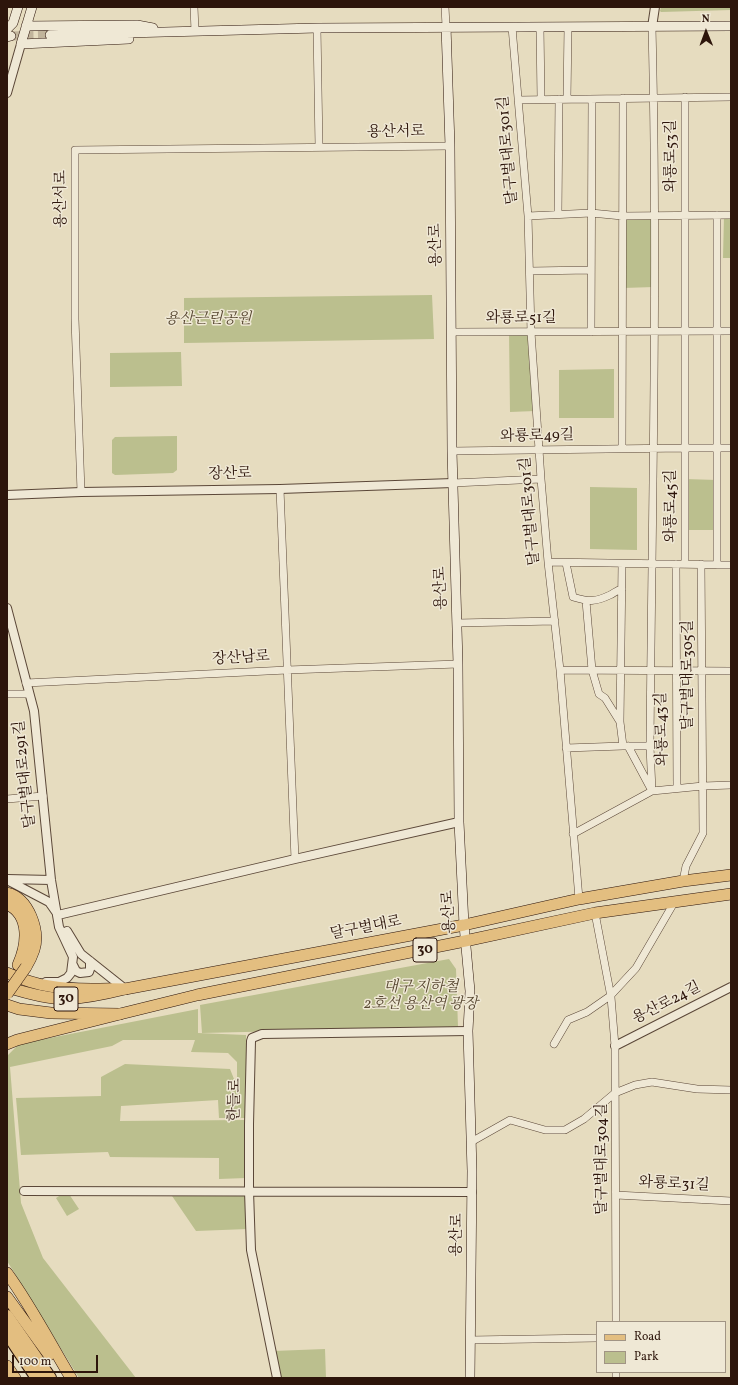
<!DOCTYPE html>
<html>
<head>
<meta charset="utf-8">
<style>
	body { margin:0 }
	#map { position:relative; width:738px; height:1385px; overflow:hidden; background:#e6dcbf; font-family:Vollkorn,serif }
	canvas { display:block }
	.frame { position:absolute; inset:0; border:8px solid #2d150b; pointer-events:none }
	.legend { position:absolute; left:596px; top:1321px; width:130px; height:52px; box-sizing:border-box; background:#efe8d5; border:1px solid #a19484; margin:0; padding:5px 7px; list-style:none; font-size:12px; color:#2d150b }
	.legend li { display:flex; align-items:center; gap:8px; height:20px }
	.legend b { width:20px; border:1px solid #a19484 }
	.north { position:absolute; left:686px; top:12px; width:40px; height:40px; -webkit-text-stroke:3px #efe8d5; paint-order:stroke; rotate:359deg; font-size:11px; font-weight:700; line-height:16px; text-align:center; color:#2d150b }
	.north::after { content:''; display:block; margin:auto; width:14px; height:18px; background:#2d150b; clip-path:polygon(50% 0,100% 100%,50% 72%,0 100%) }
	.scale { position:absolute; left:12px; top:1355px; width:86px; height:18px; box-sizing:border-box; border:2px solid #2d150b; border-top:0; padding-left:5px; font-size:12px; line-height:14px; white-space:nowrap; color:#2d150b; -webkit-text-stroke:3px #efe8d5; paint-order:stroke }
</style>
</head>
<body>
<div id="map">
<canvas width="738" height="1385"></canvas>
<div class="frame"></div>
<ul class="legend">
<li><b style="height:5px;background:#e3be80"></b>Road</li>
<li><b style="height:11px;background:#bbbf8e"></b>Park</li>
</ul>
<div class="north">N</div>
<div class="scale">100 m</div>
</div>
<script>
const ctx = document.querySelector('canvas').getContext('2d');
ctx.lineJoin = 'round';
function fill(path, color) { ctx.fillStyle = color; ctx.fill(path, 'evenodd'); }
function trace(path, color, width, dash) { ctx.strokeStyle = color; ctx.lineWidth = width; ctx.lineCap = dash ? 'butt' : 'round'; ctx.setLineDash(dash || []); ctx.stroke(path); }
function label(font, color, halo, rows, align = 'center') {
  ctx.font = font + ' Vollkorn,"Noto Serif KR",serif'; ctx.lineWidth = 3; ctx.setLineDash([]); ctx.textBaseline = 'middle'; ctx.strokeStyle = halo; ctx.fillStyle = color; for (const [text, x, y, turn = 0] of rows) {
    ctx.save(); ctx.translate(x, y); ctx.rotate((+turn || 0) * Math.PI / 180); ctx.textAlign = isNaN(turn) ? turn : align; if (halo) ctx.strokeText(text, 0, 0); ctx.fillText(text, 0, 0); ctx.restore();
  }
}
fill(new Path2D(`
	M 661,7 L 731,7 L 731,10 L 661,12 L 660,11 Z
	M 724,216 L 731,216 L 731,258 L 723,258 Z
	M 623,218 L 654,218 L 654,287 L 623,288 Z
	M 432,295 L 434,339 L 184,343 L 184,298 Z
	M 509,332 L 530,333 L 535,411 L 510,412 Z
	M 181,352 L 182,386 L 110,387 L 110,353 Z
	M 614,369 L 614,418 L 559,418 L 559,370 Z
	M 177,436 L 177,470 L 173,473 L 115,475 L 112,473 L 112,440 L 115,437 Z
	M 685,479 L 717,480 L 717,530 L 685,530 Z
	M 590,487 L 637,488 L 637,550 L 590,549 Z
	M 449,959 L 456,969 L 458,1027 L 202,1033 L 200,1005 Z
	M 198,1009 L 198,1033 L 246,1035 L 247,1118 L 219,1118 L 218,1100 L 121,1106 L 120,1121 L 245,1120 L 246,1178 L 219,1179 L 219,1158 L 110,1157 L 108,1152 L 21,1155 L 16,1098 L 101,1096 L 101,1077 L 125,1064 L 230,1069 L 234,1079 L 237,1079 L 237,1062 L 228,1053 L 191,1052 L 195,1040 L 123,1040 L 112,1046 L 10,1067 L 21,1203 L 43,1258 L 136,1378 L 79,1378 L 7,1261 L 7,1056 L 19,1044 Z
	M 67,1191 L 79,1209 L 67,1216 L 56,1198 Z
	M 170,1193 L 246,1193 L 248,1229 L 196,1231 Z
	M 325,1349 L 326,1378 L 279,1378 L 273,1351 Z`), '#bbbf8e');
trace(new Path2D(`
	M 11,36 L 50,35`), '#c1b49b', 9, [9, 4.5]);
const minor = new Path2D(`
	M 194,7 L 195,31
	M 445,7 L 446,26
	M 512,27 L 528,216 L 531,332 L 541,479 L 548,562 L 560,670 L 579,899
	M 540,27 L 541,99
	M 317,28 L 319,147
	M 567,99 L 568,27
	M 518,100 L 731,97
	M 558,214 L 559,99
	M 528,216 L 591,213 L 622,216 L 731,215
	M 530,271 L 591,270
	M 452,332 L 731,331
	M 591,332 L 592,99
	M 622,449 L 623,98
	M 452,451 L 685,448 L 731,448
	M 453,483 L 541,479
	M 280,489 L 295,859
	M 81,492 L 75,319 L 75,150 L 450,146
	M 548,562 L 731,565
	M 566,563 L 573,597 C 589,602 595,602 610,595 C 614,593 617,590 622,589
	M 622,564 L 620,722 L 623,746 L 650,746
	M 676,564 L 677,788
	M 685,564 L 685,97
	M 717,565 L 717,215
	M 586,601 L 592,670 L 599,694 L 605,698 L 620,722
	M 457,623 L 555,621
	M 560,670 L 731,671
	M 26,683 L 287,670 L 458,664
	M 7,694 L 29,694
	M 628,746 L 651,789
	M 566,748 L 623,746
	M 652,791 L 650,746 C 652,506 658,267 652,27
	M 7,799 L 43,796
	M 573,834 L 652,791 L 703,786 L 731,785
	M 683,881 L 686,866 L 703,833 L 701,564
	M 595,913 L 611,997 L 615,1046 L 616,1322
	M 554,1044 L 568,1020 L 587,1012 L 610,996 L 636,968 L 675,901
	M 471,1142 L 510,1120 L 545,1130 L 565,1130 L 584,1119 L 615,1093 L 635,1085 L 652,1082 L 697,1089 L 731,1090
	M 616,1195 L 731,1201
	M 470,1340 L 597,1338
	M 616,1372 L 616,1378`);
const tertiary = new Path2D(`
	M 652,27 L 655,7
	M 7,93 L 21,44
	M 7,495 L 81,492 L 280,489 L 453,483
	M 7,608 L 34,711 L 51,880 L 59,927 L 73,957 L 71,973 L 67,978 L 59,982 L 46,982
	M 7,879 L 51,880
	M 7,880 L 49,902 L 56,912
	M 58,915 L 295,859 L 459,822
	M 67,931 L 81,954 L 125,989
	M 73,965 L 76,971 L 80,973 L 89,972 L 90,969 L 90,961
	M 615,1046 L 731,987
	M 24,1191 L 472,1192
	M 277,1378 L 251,1250 L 249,1191 L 249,1124 L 251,1041 L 252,1038 L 262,1034 L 468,1031`);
const secondary = new Path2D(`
	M 32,7 L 21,44 L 129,39
	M 26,26 L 137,25 L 153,28
	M 446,26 L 450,146 L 452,451 L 458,664 L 459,822 L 464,925 L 470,991 L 468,1031 L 472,1171 L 470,1378
	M 7,29 L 13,23 L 18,7
	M 50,35 L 317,28 L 731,26
	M 7,37 L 11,36`);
const primary = new Path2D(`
	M 7,987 C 23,992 49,999 66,999 C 86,998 105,994 125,989 L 464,925 L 579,899 L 683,881 L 731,875
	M 7,1005 L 19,1009 L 51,1013 L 120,1014 L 197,995 L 465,941 L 595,913 L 731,894`);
const trunk = new Path2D(`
	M 7,893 C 29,898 40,931 34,950 C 32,956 29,962 26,967
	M 7,904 C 31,915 27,945 18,965
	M 7,973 C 21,979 34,984 49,986 C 74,991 100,988 125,989
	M 7,1044 L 17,1040 L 120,1014
	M 7,1273 C 31,1306 50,1343 71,1378
	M 7,1297 L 49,1355
	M 7,1366 L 15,1378`);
const motorway = new Path2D(`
	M 7,1316 L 50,1378
	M 7,1333 L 37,1378`);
trace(minor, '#5b4738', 8);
trace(tertiary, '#5b4738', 10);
trace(secondary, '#2d150b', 10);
trace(primary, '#2d150b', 12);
trace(trunk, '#2d150b', 12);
trace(motorway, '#2d150b', 14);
trace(minor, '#efe8d5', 7);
trace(tertiary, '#efe8d5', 8);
trace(secondary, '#efe8d5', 9);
trace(primary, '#e3be80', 11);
trace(trunk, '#e3be80', 11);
trace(motorway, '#e3be80', 12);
const trunkBridge = new Path2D(`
	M 7,994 L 26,967`);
trace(trunkBridge, '#2d150b', 12, []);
trace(trunkBridge, '#e3be80', 11);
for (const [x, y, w] of [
	[425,950,24],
	[66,999,24]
]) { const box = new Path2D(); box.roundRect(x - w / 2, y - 12, w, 24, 3); ctx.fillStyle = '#efe8d5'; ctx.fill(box); trace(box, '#2d150b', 1); }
label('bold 14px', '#2d150b', null, [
	["30",425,950],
	["30",66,999]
]);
label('15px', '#2d150b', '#efe8d5', [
	["용산서로",396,133,-1],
	["달구벌대로301길",509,150,-95],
	["와룡로53길",672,156,-90],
	["용산서로",62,199,-90],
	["용산로",437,245,-91],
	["와룡로51길",521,319],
	["와룡로49길",537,437,-1],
	["장산로",230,475,-1],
	["와룡로45길",672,506,-90],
	["달구벌대로301길",531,511,-95],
	["용산로",442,588,-92],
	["장산남로",241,659,-3],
	["달구벌대로305길",689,675,-90],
	["와룡로43길",663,729,-91],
	["달구벌대로291길",26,774,-96],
	["용산로",450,912,-93],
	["달구벌대로",366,929,-11],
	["용산로24길",667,1004,-27],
	["한들로",236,1100,-89],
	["달구벌대로304길",603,1159,-90],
	["와룡로31길",674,1185,3],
	["용산로",458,1235,-89]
]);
label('italic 15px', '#584832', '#efe8d5', [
	["용산근린공원",208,320],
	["대구 지하철",421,988],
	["2호선 용산역 광장",421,1005]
]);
</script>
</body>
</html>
